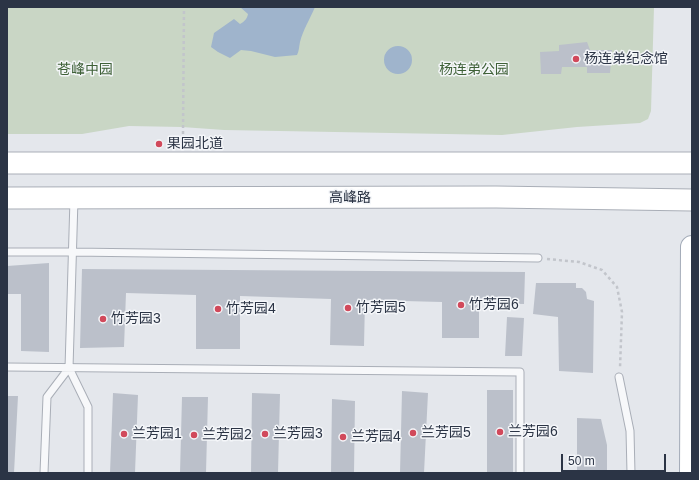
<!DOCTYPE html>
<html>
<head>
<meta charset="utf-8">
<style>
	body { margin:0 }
	#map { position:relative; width:699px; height:480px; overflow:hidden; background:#e4e7ec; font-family:Helvetica,sans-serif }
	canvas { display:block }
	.frame { position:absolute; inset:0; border:8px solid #2b3445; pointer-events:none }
	.scale { position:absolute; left:561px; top:454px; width:105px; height:18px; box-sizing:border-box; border:2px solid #2b3445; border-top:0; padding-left:5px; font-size:12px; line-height:14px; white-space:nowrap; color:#2b3445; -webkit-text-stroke:3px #f4f6f9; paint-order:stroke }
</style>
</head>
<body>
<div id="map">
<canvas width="699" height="480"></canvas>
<div class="frame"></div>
<div class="scale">50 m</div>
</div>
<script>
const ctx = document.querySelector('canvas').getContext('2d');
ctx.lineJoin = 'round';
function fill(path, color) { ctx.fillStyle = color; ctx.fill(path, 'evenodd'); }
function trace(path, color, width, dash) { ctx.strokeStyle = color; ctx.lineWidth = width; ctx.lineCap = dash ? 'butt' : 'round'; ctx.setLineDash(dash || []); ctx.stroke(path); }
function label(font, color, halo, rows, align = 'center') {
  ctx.font = font + ' Helvetica,"Noto Sans SC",sans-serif'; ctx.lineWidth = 3; ctx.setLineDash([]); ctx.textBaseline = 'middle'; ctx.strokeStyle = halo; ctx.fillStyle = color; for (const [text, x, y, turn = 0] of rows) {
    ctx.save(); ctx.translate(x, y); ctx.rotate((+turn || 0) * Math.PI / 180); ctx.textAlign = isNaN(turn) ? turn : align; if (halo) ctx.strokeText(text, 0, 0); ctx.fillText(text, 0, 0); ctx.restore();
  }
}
fill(new Path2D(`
	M 7,7 L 654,7 L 651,111 L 648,119 L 640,123 L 577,127 L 502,135 L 224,130 L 182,127 L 129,126 L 82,134 L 7,134 Z`), '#c9d6c5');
fill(new Path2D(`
	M 240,7 L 315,7 C 310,19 303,30 300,42 C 299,47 299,51 297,55 L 275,57 L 251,51 L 241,50 L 230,58 L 218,52 L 211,47 L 214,33 L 234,19 L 240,24 C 245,21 247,19 248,14 Z
	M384 60a14 14 0 1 1 28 0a14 14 0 1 1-28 0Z`), '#9fb4cc');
fill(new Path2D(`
	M 587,42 L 590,50 L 612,50 L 610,73 L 587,73 L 587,67 L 562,67 L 561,74 L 541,74 L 540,52 L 559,51 L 559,45 Z
	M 49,263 L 49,352 L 21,351 L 21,294 L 7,294 L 7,266 Z
	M 82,269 L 525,272 L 524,304 L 479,303 L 479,338 L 442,338 L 442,302 L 365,300 L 364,346 L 330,345 L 331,299 L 240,296 L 240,349 L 196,349 L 196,295 L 126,293 L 124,347 L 80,348 Z
	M 536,283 L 576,283 L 576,288 L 582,288 L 586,292 L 587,299 L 594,301 L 593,373 L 559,371 L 558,317 L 533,314 Z
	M 507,317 L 524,318 L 522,356 L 505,356 Z
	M 487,390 L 513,390 L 513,473 L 487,473 Z
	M 402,391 L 428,393 L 424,473 L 400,473 Z
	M 113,393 L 138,395 L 135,473 L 110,473 Z
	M 252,393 L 280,394 L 278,473 L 251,473 Z
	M 7,396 L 18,396 L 14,473 L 7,473 Z
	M 182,397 L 208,397 L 206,473 L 180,473 Z
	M 332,399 L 355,401 L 354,473 L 331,473 Z
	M 577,418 L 601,419 L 607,445 L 607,473 L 577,473 Z`), '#bbc0ca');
const service = new Path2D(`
	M 7,252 L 72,252 L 538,258
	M 7,367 L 520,372 L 520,473
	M 69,368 L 88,407 L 88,473
	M 619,377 L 630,431 L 631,473
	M 44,473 L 47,397 L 69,368 L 74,199`);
const secondary = new Path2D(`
	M 7,163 L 692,163
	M 7,198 L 496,197 L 692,200`);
const primary = new Path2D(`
	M 691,473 L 692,247`);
trace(service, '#a9aeb7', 9);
trace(secondary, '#a9aeb7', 23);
trace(primary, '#a3abb8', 24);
trace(new Path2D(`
	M 183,134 L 184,7
	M 547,259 L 579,262 L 602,270 L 617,287 L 622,312 L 620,368`), '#c2c5cb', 2.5, [3, 3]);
trace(service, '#f7f8fa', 7);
trace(secondary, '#fff', 21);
trace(primary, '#fff', 22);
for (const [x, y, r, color] of [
	[576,59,4,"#d1495b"],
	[159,144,4,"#d1495b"],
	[461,305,4,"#d1495b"],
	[348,308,4,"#d1495b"],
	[218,309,4,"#d1495b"],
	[103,319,4,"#d1495b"],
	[500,432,4,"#d1495b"],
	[413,433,4,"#d1495b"],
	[124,434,4,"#d1495b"],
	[265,434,4,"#d1495b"],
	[194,435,4,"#d1495b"],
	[343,437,4,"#d1495b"]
]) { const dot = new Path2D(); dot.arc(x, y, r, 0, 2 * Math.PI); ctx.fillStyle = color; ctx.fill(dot); trace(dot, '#f4f6f9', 1.5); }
label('14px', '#2b3445', '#f4f6f9', [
	["杨连弟纪念馆",584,59],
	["果园北道",167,144],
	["竹芳园6",469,305],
	["竹芳园5",356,308],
	["竹芳园4",226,309],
	["竹芳园3",111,319],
	["兰芳园6",508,432],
	["兰芳园5",421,433],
	["兰芳园1",132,434],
	["兰芳园3",273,434],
	["兰芳园2",202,435],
	["兰芳园4",351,437]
], 'left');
label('14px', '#3f6138', '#f4f6f9', [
	["苍峰中园",85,70],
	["杨连弟公园",474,70]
]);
label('14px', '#2b3445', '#f4f6f9', [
	["高峰路",350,198]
]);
</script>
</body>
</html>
